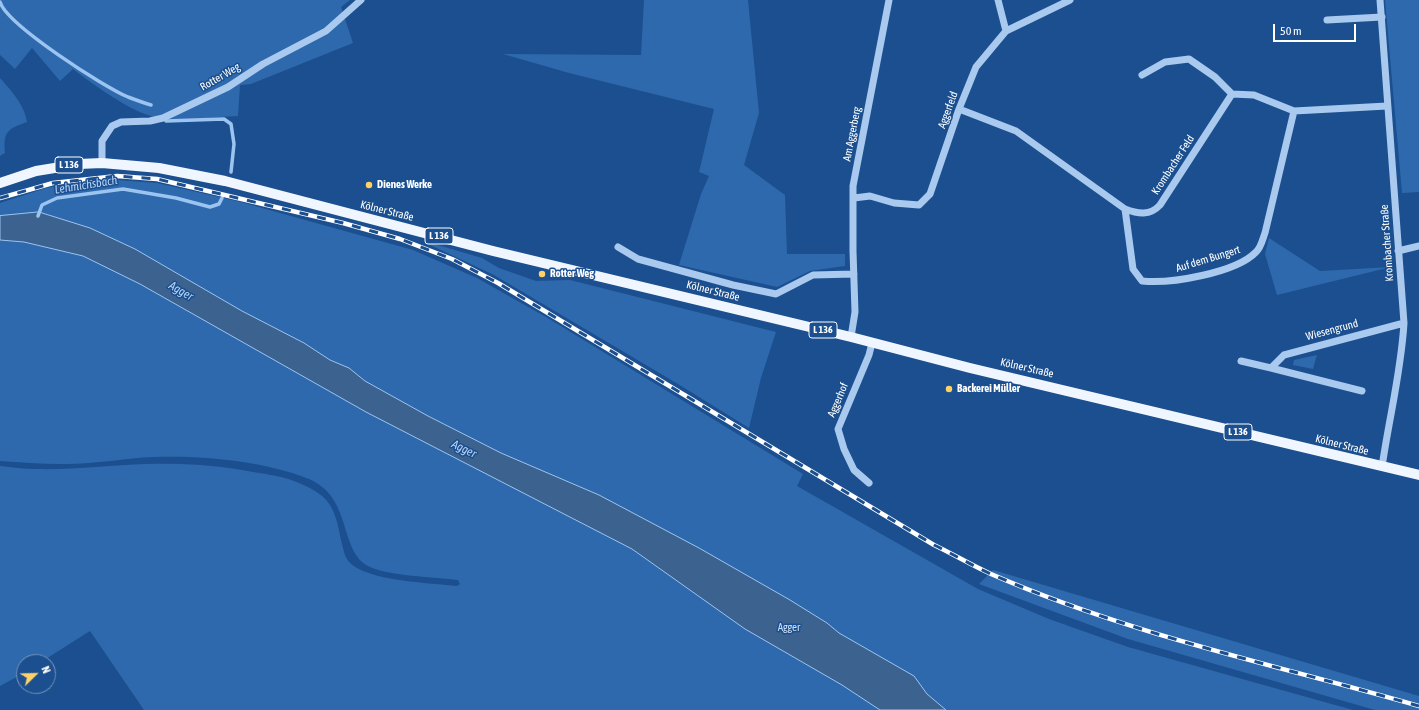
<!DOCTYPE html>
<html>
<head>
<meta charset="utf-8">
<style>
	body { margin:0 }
	#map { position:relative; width:1419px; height:710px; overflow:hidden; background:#1b4f8f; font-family:"Asap Condensed",sans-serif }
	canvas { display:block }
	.north { position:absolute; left:16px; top:654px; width:40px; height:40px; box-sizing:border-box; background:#1b4f8f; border:1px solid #7695bc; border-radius:50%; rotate:67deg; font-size:11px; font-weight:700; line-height:16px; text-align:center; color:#fff }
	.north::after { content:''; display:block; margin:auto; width:14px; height:18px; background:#ffd166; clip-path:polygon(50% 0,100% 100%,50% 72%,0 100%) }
	.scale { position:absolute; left:1273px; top:24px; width:83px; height:18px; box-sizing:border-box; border:2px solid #fff; border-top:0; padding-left:5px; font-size:12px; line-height:14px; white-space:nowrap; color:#fff; -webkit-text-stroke:3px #1b4f8f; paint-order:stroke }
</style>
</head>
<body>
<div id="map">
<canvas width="1419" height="710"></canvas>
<div class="north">N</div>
<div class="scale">50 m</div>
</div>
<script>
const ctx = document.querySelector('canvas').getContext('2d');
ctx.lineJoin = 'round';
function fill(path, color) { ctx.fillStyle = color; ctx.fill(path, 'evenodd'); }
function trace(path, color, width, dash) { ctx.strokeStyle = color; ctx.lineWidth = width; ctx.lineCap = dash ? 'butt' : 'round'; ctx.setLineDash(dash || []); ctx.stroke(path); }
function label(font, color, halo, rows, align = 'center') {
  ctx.font = font + ' "Asap Condensed",sans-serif'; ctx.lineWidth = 3; ctx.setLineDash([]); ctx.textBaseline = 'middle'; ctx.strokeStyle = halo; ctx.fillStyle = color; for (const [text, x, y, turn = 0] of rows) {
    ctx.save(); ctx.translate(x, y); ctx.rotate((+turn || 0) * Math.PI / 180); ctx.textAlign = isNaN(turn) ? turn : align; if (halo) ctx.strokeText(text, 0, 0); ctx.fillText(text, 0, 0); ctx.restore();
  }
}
fill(new Path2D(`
	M 0,0 L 350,0 L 341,7 L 353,43 L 251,84 L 240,85 L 238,116 C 211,117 181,122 155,117 C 132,113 91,83 73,69 L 60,81 L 32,48 L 15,69 L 0,55 Z
	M 644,0 L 748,0 L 759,113 L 744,165 L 785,195 L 787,254 L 845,254 L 845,266 L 810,271 L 777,287 L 679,265 L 701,194 L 709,176 L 699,172 L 714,109 L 569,73 L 503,54 L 641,55 Z
	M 1385,0 L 1419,0 L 1419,192 L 1402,193 Z
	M 0,78 C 11,90 25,106 27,122 C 8,129 3,131 5,153 L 0,156 Z
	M 117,180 L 157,183 L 237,201 L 413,250 L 477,278 L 546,317 L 803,474 L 797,486 L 978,589 L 1049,619 L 1128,647 L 1353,710 L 144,710 L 90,631 L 41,662 L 24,662 L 24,673 L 0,686 L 0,466 C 12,467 24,469 36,469 C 73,470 110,465 147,464 C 182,463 218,465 253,472 C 266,474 281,476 294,481 C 329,495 334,504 341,540 C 343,547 344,556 349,562 C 366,581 431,583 457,586 L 460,584 L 458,580 C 435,577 386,576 368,566 C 338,549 353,498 309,479 C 265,461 202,455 154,457 C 123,458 92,465 60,464 C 40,464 20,462 0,461 L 0,203 L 46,188 L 92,181 Z
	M 1269,238 L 1320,271 L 1391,267 L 1277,295 L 1265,254 Z
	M 426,243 L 431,243 L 482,258 L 499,268 L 536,281 L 570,280 L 776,332 L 761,378 L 749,428 L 678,384 L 494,275 Z
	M 1317,355 L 1313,369 L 1293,365 L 1294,360 Z
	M 993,570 L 1419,696 L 1419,710 L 1375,710 L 1128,639 L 979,584 Z`), '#2e69ad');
const water = new Path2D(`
	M 39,212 L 90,228 L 135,249 L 242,311 L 304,343 L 330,360 L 349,368 L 365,381 L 428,416 L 501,453 L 599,495 L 699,548 L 790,600 L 827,623 L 839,633 L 914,676 L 927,694 L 946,710 L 880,710 L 842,685 L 745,629 L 632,549 L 366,412 L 140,284 L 83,256 L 24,242 L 0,240 L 0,216 Z`);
fill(water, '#3c6290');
trace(water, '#9cc4f0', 1);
trace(new Path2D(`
	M 0,2 C 7,25 104,87 128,97 C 136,100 144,103 151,105
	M 166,121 L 224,119 L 231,124 L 234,144 L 231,172
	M 38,216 L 42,205 L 57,198 L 123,189 L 176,198 L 210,207 L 219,204 L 222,198`), '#9cc4f0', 3.5);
trace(new Path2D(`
	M 998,0 L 1006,31
	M 1380,0 L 1404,323 C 1401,373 1389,418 1382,467
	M 1327,20 L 1382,17
	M 1142,75 L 1165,62 L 1189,59 L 1215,77 L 1232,94
	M 959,109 L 1016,131 L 1125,209 C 1138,214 1150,216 1160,205 L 1232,94 L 1254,95 L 1294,111 L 1387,106
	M 102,163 L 102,141 L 112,126 L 121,122 L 150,121 L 163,118 L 228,87 L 263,64 L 326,31 L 361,0
	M 854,198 L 870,196 L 894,203 L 919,205 L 930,194 L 959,109 L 976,67 L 1006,31 L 1070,0
	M 1125,209 L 1133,269 L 1142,281 C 1170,284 1236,273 1256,252 C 1261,248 1263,238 1265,233 L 1294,111
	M 618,247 L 638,259 L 733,285 L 776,294 L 813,275 L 854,274
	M 1398,251 L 1419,246
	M 851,337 L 855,312 L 853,251 L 853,186 L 889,0
	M 1241,361 L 1271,368 L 1284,355 L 1404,323
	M 1271,368 L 1362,391
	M 869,483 L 854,470 L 844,449 L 838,429 L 869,355 L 872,343`), '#a9c9ee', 7);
trace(new Path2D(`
	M 0,183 L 36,171 L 79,164 L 102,163 L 159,168 L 225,181 L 493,251 L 851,337 L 970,368 L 1419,475`), '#f0f6ff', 10);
const rail = new Path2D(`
	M 0,198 L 53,183 L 117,176 L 157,179 L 343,223 L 400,239 L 452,259 L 498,283 L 934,545 C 953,554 971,565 991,574 C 1128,634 1276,665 1419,706`);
trace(rail, '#fff', 4.5);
trace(rail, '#1b4f8f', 3, [9]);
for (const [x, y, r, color] of [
	[369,185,4,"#ffd166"],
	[542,274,4,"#ffd166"],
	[949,389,4,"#ffd166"]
]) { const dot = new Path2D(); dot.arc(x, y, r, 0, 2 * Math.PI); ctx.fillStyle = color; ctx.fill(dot); trace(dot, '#1b4f8f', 1.5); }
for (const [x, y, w] of [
	[69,165,28],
	[439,236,28],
	[823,330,28],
	[1238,432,28]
]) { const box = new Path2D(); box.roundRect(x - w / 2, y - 8, w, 16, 3); ctx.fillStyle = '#1b4f8f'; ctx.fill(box); trace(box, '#fff', 1); }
label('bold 10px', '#fff', null, [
	["L 136",69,165],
	["L 136",439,236],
	["L 136",823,330],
	["L 136",1238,432]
]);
label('11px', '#fff', '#1b4f8f', [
	["Rotter Weg",220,77,-30],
	["Aggerfeld",948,110,-70],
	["Am Aggerberg",852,134,-79],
	["Krombacher Feld",1173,165,-57],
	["Kölner Straße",387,211,14],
	["Krombacher Straße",1387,243,-94],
	["Auf dem Bungert",1208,259,-17],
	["Kölner Straße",713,291,14],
	["Wiesengrund",1332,330,-15],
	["Kölner Straße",1027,368,13],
	["Aggerhof",838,400,-67],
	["Kölner Straße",1342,445,14]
]);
label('bold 11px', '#fff', '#1b4f8f', [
	["Dienes Werke",377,185],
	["Rotter Weg",550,274],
	["Backerei Müller",957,389]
], 'left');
label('11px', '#cfe3fa', '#1b4f8f', [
	["Agger",789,628]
]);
label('italic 12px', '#b5d3f5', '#1b4f8f', [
	["Lehmichsbach",86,185,-9],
	["Agger",181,291,30],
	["Agger",464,449,26]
]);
</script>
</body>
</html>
